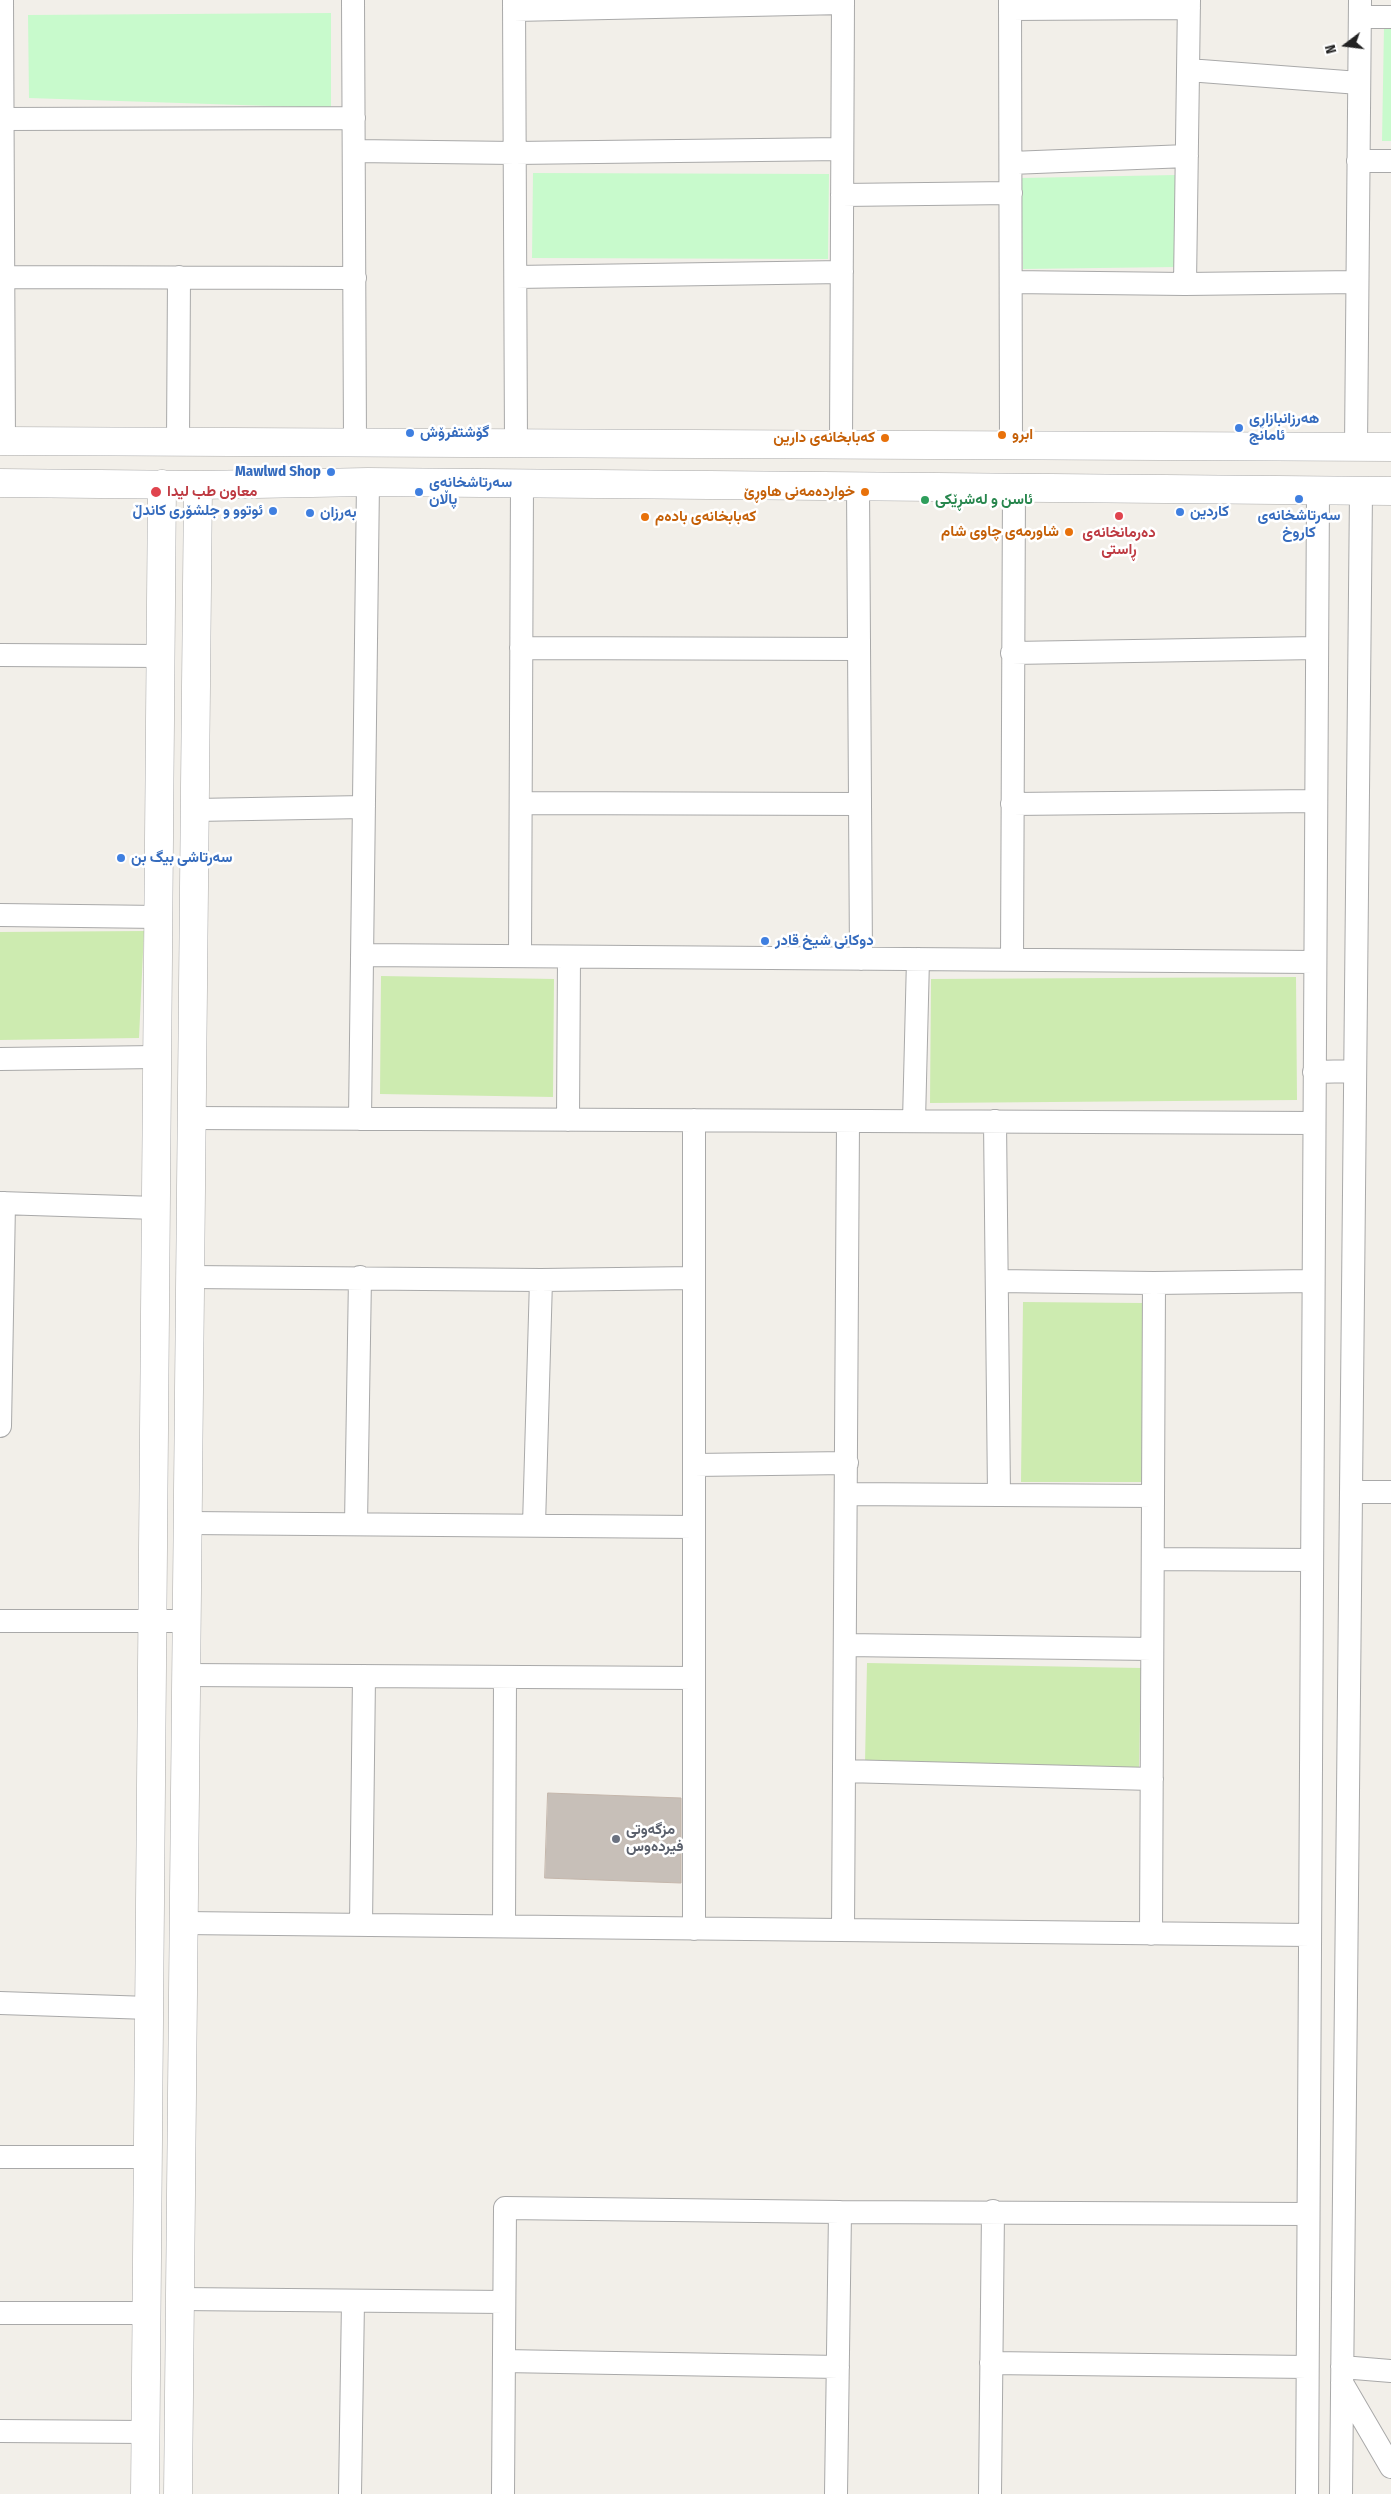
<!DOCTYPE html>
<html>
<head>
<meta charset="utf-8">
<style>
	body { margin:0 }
	#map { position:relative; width:1391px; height:2494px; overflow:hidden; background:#f2efe9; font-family:"Fira Sans Condensed",sans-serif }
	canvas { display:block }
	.north { position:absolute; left:1321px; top:20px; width:50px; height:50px; -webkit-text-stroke:4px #fff; paint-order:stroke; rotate:255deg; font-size:14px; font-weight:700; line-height:20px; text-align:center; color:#222 }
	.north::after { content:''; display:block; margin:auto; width:18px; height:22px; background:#222; clip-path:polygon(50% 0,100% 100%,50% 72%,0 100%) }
</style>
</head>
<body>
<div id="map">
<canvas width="1391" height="2494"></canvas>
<div class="north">N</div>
</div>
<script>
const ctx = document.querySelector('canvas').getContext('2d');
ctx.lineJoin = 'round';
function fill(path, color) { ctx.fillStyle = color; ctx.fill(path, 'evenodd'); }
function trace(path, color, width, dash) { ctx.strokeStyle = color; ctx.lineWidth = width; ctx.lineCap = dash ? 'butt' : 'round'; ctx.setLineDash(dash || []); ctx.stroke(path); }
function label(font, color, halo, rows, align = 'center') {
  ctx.font = font + ' "Fira Sans Condensed",Vazirmatn,sans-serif'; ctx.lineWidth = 5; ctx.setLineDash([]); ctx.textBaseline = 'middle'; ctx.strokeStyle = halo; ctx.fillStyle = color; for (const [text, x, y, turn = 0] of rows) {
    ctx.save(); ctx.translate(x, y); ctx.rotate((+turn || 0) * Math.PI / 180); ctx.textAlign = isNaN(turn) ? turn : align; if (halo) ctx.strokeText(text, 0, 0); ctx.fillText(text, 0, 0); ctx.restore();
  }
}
fill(new Path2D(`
	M 144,931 L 139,1038 L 0,1040 L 0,932 Z
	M 381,976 L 554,979 L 553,1097 L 380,1094 Z
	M 1296,977 L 1297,1100 L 930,1103 L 931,979 Z
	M 1023,1302 L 1142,1303 L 1142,1482 L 1021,1482 Z
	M 867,1663 L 1141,1668 L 1139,1768 L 865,1763 Z`), '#cdebb0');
fill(new Path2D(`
	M 331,13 L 331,108 L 29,98 L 28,15 Z
	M 1384,27 L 1391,27 L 1391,141 L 1382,141 Z
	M 533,173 L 829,174 L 828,259 L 532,258 Z
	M 1175,175 L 1176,267 L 1023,269 L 1021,178 Z`), '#c8facc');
const building = new Path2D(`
	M 548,1793 L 681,1798 L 681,1883 L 545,1878 Z`);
fill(building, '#c7bfb8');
trace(building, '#c4b6ab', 1);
const minor = new Path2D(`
	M 2,0 L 4,441
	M 353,0 L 355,442
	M 514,0 L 516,443
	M 1010,0 L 1011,445
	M 1010,9 L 1189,8
	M 514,10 L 843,3
	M 1360,17 L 1391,17
	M 1188,70 L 1359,83
	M 2,119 L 354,118
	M 355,151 L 515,153 L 842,149
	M 1358,161 L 1391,161
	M 1011,163 L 1187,156
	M 842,195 L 1011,193
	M 0,277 L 355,278
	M 516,277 L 842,272
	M 1011,282 L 1185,284 L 1357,282
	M 1185,284 L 1189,0
	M 178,441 L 179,277
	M 841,444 L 843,0
	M 1356,447 L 1360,0
	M 858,485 L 861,959
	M 521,648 L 859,649
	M 1012,653 L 1317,648
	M 0,655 L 161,656
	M 521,803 L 860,804
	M 1012,804 L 1316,801
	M 195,810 L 364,807
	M 0,915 L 159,917
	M 362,955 L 1315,962
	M 520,956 L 522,483
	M 1012,960 L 1014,486
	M 0,1059 L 157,1057
	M 1314,1072 L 1355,1071
	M 191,1118 L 1314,1123
	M 360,1119 L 368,482
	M 568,1120 L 569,957
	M 694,1120 L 694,1929
	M 914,1121 L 918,959
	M 995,1121 L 999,1495
	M 0,1203 L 156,1208
	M 190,1277 L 541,1280 L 694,1278
	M 997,1281 L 1154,1283 L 1313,1281
	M 0,1426 L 4,1203
	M 694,1465 L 847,1463
	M 1351,1492 L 1391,1492
	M 846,1494 L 1153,1496
	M 187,1523 L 694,1527
	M 356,1524 L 360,1277
	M 534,1525 L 541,1280
	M 1153,1559 L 1312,1560
	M 0,1621 L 186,1621
	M 845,1645 L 1152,1649
	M 186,1675 L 694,1678
	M 844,1771 L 1152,1779
	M 183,1923 L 1310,1935
	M 361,1925 L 364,1676
	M 504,1926 L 505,1677
	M 843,1929 L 848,1121
	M 1151,1934 L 1154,1283
	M 0,2003 L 149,2008
	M 0,2157 L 148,2157
	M 180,2299 L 504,2302
	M 0,2313 L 147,2313
	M 504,2361 L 838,2367
	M 991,2363 L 1307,2367
	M 1342,2367 L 1391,2371
	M 1342,2383 L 1391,2467
	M 0,2431 L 146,2432
	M 350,2494 L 353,2301
	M 503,2494 L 505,2208 L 840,2212 L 1308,2214
	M 836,2494 L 840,2212
	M 990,2494 L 993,2211
	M 1307,2494 L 1318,490
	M 1341,2494 L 1361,491`);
const tertiary = new Path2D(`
	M 0,441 L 1391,447
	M 0,483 L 198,485 L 368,482 L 1391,491
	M 145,2494 L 162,484
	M 178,2494 L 198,485`);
trace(minor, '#a9a9a9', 24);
trace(tertiary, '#a9a9a9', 29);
trace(minor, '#fff', 22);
trace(tertiary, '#fff', 28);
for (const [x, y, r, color] of [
	[1239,428,5,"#3f7fe0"],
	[410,433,5,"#3f7fe0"],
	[1002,435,5,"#e8710a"],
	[885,438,5,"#e8710a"],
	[331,472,5,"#3f7fe0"],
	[156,492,6,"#e0444e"],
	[419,492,5,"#3f7fe0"],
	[865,492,5,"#e8710a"],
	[1299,499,5,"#3f7fe0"],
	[925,500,5,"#2e9e5b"],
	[273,511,5,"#3f7fe0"],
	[1180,512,5,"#3f7fe0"],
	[310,513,5,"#3f7fe0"],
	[1119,516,5,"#e0444e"],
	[645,517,5,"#e8710a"],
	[1069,532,5,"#e8710a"],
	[121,858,5,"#3f7fe0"],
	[765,941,5,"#3f7fe0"],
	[616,1839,5,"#6b7280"]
]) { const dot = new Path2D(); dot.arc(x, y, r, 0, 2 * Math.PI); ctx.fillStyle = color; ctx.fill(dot); trace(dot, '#fff', 2); }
label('bold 15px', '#366cbe', '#fff', [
	["هەرزانبازاڕی",1249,419],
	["ئامانج",1249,436],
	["گۆشتفرۆش",420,433],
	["Mawlwd Shop",321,472,"right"],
	["سەرتاشخانەی",429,483],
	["پاڵان",429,500],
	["ئوتوو و جلشۆری کاندڵ",263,511,"right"],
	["كاردين",1190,512],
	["بەرزان",320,513],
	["سەرتاشخانەی",1299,516,"center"],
	["کاروخ",1299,533,"center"],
	["سەرتاشی بیگ بن",131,858],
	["دوکانی شیخ قادر",775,941]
], 'left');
label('bold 15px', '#c56008', '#fff', [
	["ابرو",1012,435,"left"],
	["کەبابخانەی دارین",875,438],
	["خواردەمەنی هاوڕێ",855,492],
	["کەبابخانەی بادەم",655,517,"left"],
	["شاورمەی چاوی شام",1059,532]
], 'right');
label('bold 15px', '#be3a42', '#fff', [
	["معاون طب لیدا",167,492],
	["دەرمانخانەی",1119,533,"center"],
	["ڕاستی",1119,550,"center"]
], 'left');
label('bold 15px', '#27864d', '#fff', [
	["ئاسن و لەشڕێکی",935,500]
], 'left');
label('bold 15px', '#5b616d', '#fff', [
	["مزگە‌وتی",626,1830],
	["فیردە‌وس",626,1847]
], 'left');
</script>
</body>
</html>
